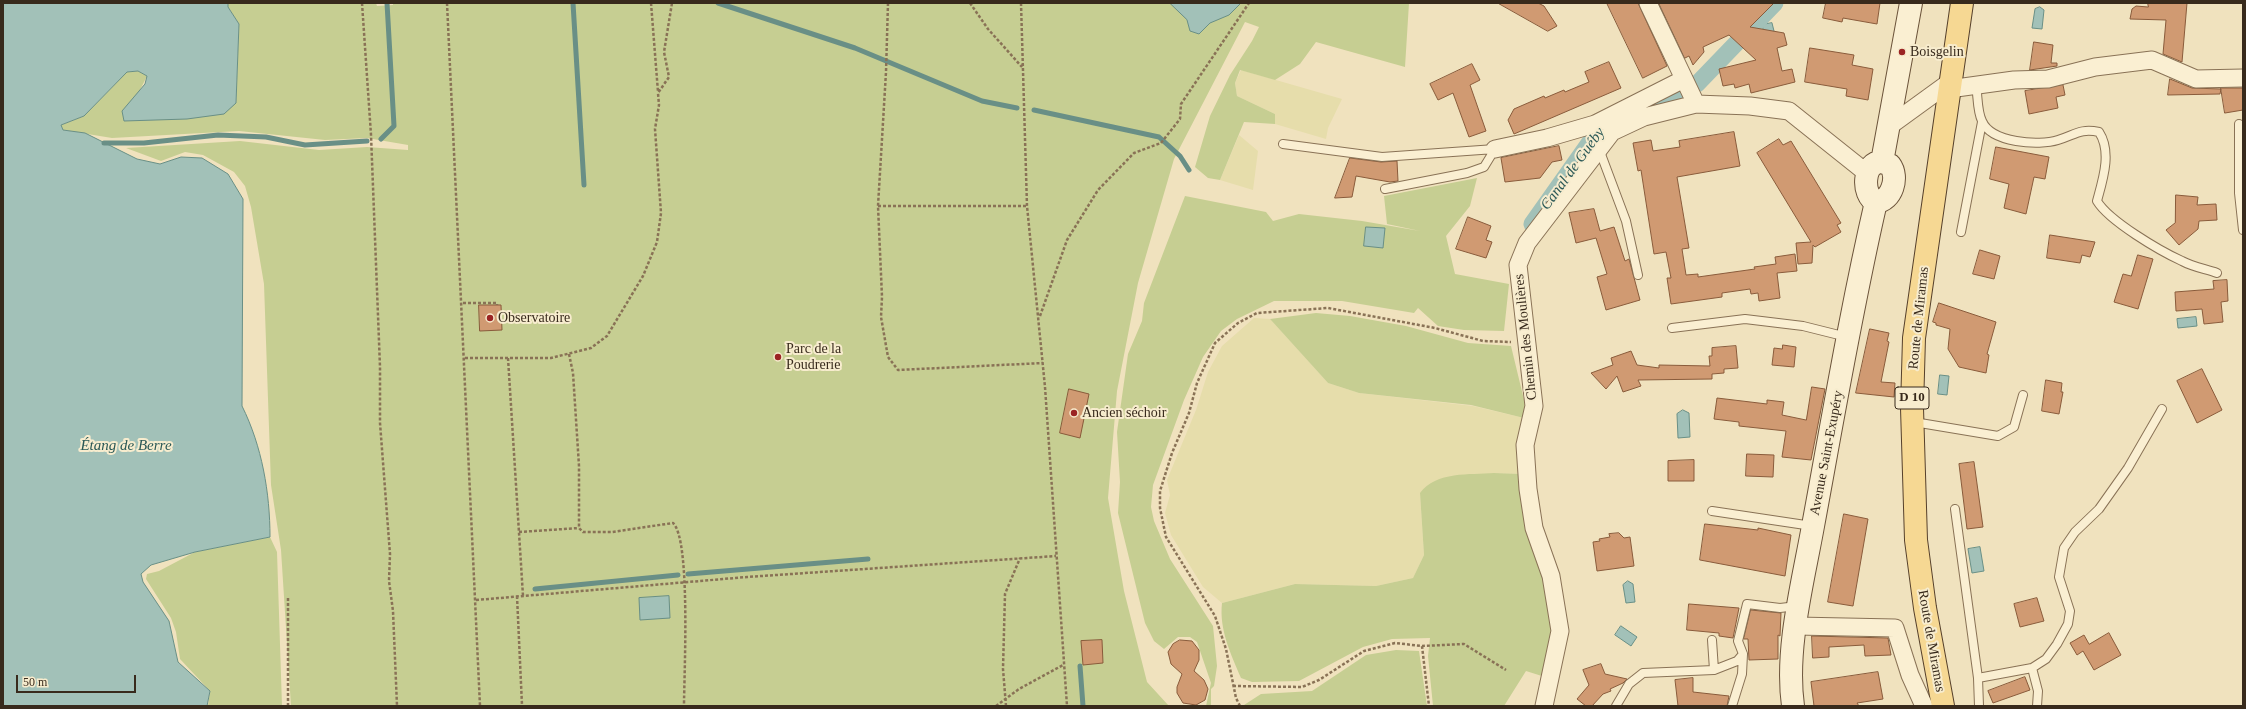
<!DOCTYPE html>
<html>
<head>
<meta charset="utf-8">
<style>
	body { margin:0 }
	#map { position:relative; width:2246px; height:709px; overflow:hidden; background:#f0e2be; font-family:"Times New Roman",serif }
	canvas { display:block }
	.frame { position:absolute; inset:0; border:4px solid #382a1c; pointer-events:none }
	.scale { position:absolute; left:16px; top:675px; width:120px; height:18px; box-sizing:border-box; border:2px solid #382a1c; border-top:0; padding-left:5px; font-size:12px; line-height:14px; white-space:nowrap; color:#382a1c; -webkit-text-stroke:3px #f7ecce; paint-order:stroke }
</style>
</head>
<body>
<div id="map">
<canvas width="2246" height="709"></canvas>
<div class="frame"></div>
<div class="scale">50 m</div>
</div>
<script>
const ctx = document.querySelector('canvas').getContext('2d');
ctx.lineJoin = 'round';
function fill(path, color) { ctx.fillStyle = color; ctx.fill(path, 'evenodd'); }
function trace(path, color, width, dash) { ctx.strokeStyle = color; ctx.lineWidth = width; ctx.lineCap = dash ? 'butt' : 'round'; ctx.setLineDash(dash || []); ctx.stroke(path); }
function label(font, color, halo, rows, align = 'center') {
  ctx.font = font + ' "Times New Roman",serif'; ctx.lineWidth = 4; ctx.setLineDash([]); ctx.textBaseline = 'middle'; ctx.strokeStyle = halo; ctx.fillStyle = color; for (const [text, x, y, turn = 0] of rows) {
    ctx.save(); ctx.translate(x, y); ctx.rotate((+turn || 0) * Math.PI / 180); ctx.textAlign = isNaN(turn) ? turn : align; if (halo) ctx.strokeText(text, 0, 0); ctx.fillText(text, 0, 0); ctx.restore();
  }
}
fill(new Path2D(`
	M 1241,70 L 1342,99 L 1328,128 L 1326,139 L 1275,124 L 1275,114 L 1237,96 L 1235,83 Z
	M 1239,135 L 1258,151 L 1253,190 L 1220,180 Z
	M 1254,318 L 1270,319 L 1328,383 L 1359,393 L 1473,406 L 1524,418 L 1522,474 L 1494,473 L 1420,493 L 1424,555 L 1413,578 L 1376,586 L 1295,584 L 1222,603 L 1203,587 L 1171,535 L 1165,513 L 1170,495 L 1167,480 L 1196,410 L 1208,372 L 1222,346 Z`), '#e6ddab');
fill(new Path2D(`
	M 228,3 L 376,3 L 377,6 L 393,5 L 393,3 L 1409,3 L 1405,67 L 1316,42 L 1300,64 L 1275,80 L 1240,70 L 1235,83 L 1237,96 L 1275,114 L 1275,124 L 1244,122 L 1220,180 L 1208,178 L 1195,167 L 1210,116 L 1230,75 L 1252,41 L 1259,27 L 1245,22 L 1174,159 L 1138,283 L 1117,391 L 1108,498 L 1124,591 L 1147,682 L 1169,706 L 291,706 L 281,550 L 271,485 L 264,284 L 251,207 L 245,186 L 234,172 L 203,155 L 185,152 L 161,161 L 126,148 L 240,141 L 319,150 L 367,147 L 408,150 L 408,145 L 367,138 L 325,140 L 239,131 L 112,138 L 63,130 L 61,125 L 84,116 L 127,72 L 138,71 L 147,76 L 139,92 L 236,103 L 239,24 L 228,7 Z
	M 1477,178 L 1470,206 L 1446,236 L 1455,274 L 1509,284 L 1504,331 L 1464,330 L 1438,326 L 1418,308 L 1414,313 L 1342,301 L 1274,301 L 1237,319 L 1221,331 L 1203,357 L 1184,400 L 1153,485 L 1151,507 L 1154,521 L 1170,559 L 1213,626 L 1217,666 L 1214,686 L 1211,689 L 1211,706 L 1206,706 L 1211,683 L 1197,642 L 1190,637 L 1178,637 L 1164,649 L 1154,641 L 1145,623 L 1118,513 L 1120,482 L 1117,432 L 1128,354 L 1142,321 L 1144,303 L 1185,196 L 1266,212 L 1273,221 L 1299,214 L 1362,221 L 1420,231 L 1387,224 L 1384,196 Z
	M 1316,313 L 1350,316 L 1406,326 L 1468,343 L 1511,346 L 1525,404 L 1524,418 L 1471,405 L 1359,393 L 1328,383 L 1270,319 Z
	M 1494,473 L 1522,474 L 1553,619 L 1552,658 L 1545,677 L 1526,671 L 1504,706 L 1433,706 L 1428,656 L 1430,638 L 1392,639 L 1363,647 L 1299,681 L 1252,682 L 1241,678 C 1231,654 1219,630 1222,603 L 1295,584 L 1376,586 L 1413,578 L 1424,555 L 1420,493 C 1436,471 1470,475 1494,473 Z
	M 270,537 L 277,552 L 282,706 L 208,706 L 210,691 L 180,659 L 176,632 L 171,618 L 146,579 L 147,574 L 159,571 L 195,552 Z
	M 1396,650 L 1419,651 L 1427,706 L 1244,705 L 1261,694 L 1312,691 L 1366,655 Z`), '#c6ce92');
const water = new Path2D(`
	M 3,3 L 228,3 L 228,7 L 239,24 L 236,103 L 224,114 L 187,119 L 124,121 L 122,111 L 145,84 L 147,76 L 138,71 L 127,72 L 84,116 L 61,125 L 63,130 L 85,133 L 137,159 L 160,164 L 181,157 L 202,158 L 228,174 L 243,199 L 242,406 C 262,446 270,493 270,537 L 195,552 L 151,565 L 141,574 L 143,582 L 169,621 L 178,662 L 210,691 L 207,706 L 3,706 Z
	M 1170,3 L 1241,3 L 1229,15 L 1210,23 L 1199,34 L 1190,31 L 1187,20 Z
	M 2040,7 L 2044,10 L 2042,29 L 2032,28 L 2035,9 Z
	M 1772,23 L 1776,39 L 1766,42 L 1762,25 Z
	M 1366,227 L 1385,228 L 1383,248 L 1364,246 Z
	M 2196,317 L 2197,326 L 2178,328 L 2177,319 Z
	M 1940,375 L 1949,376 L 1947,395 L 1938,394 Z
	M 1683,410 L 1689,413 L 1690,437 L 1678,438 L 1677,414 Z
	M 1980,547 L 1984,571 L 1972,573 L 1968,549 Z
	M 1628,581 L 1633,584 L 1635,602 L 1626,603 L 1623,585 Z
	M 669,596 L 670,618 L 640,620 L 639,598 Z
	M 1621,626 L 1637,637 L 1631,646 L 1615,635 Z`);
fill(water, '#a2c1b8');
trace(water, '#698f86', 1);
trace(new Path2D(`
	M 573,3 L 584,185
	M 718,3 L 855,48 L 982,101 L 1017,108
	M 1034,110 L 1159,137 L 1180,156 L 1189,170
	M 381,139 L 394,126 L 387,3
	M 104,143 L 144,143 L 218,135 L 266,137 L 305,145 L 367,141
	M 688,574 L 868,559
	M 535,589 L 678,575
	M 1080,666 L 1083,706`), '#698f86', 5);
trace(new Path2D(`
	M 1648,105 L 1697,84 L 1775,3
	M 1532,224 L 1602,125 L 1615,120`), '#a2c1b8', 17);
const building = new Path2D(`
	M 1498,3 L 1538,3 L 1544,6 L 1557,26 L 1548,31 Z
	M 1607,3 L 1638,3 L 1667,66 L 1643,78 Z
	M 1659,3 L 1774,3 L 1750,27 L 1784,33 L 1787,45 L 1777,48 L 1782,71 L 1792,69 L 1795,82 L 1751,93 L 1749,84 L 1735,88 L 1734,84 L 1723,86 L 1719,69 L 1756,60 L 1729,35 L 1703,47 L 1704,52 L 1693,65 L 1689,56 L 1685,58 Z
	M 1826,3 L 1880,3 L 1877,24 L 1843,18 L 1842,22 L 1823,18 Z
	M 2148,3 L 2187,3 L 2182,62 L 2163,54 L 2166,20 L 2130,19 L 2132,9 L 2136,6 L 2148,7 Z
	M 2034,42 L 2053,45 L 2051,63 L 2057,63 L 2057,66 L 2030,70 Z
	M 1810,48 L 1854,55 L 1852,65 L 1873,69 L 1868,100 L 1846,96 L 1847,89 L 1805,82 Z
	M 1609,62 L 1621,88 L 1514,134 L 1508,120 L 1514,109 L 1544,96 L 1545,98 L 1564,90 L 1565,92 L 1589,82 L 1585,72 Z
	M 1472,64 L 1480,80 L 1470,85 L 1486,131 L 1469,137 L 1453,93 L 1438,100 L 1430,84 Z
	M 2170,79 L 2192,88 L 2221,89 L 2220,94 L 2168,95 Z
	M 2063,85 L 2065,95 L 2056,97 L 2058,108 L 2029,114 L 2025,91 Z
	M 2221,88 L 2243,88 L 2243,110 L 2225,113 Z
	M 1734,132 L 1740,166 L 1677,177 L 1689,248 L 1682,249 L 1686,275 L 1698,274 L 1698,277 L 1755,269 L 1754,267 L 1776,264 L 1775,257 L 1795,254 L 1797,271 L 1777,273 L 1780,298 L 1759,301 L 1758,293 L 1751,294 L 1750,289 L 1722,293 L 1722,297 L 1671,304 L 1667,278 L 1671,278 L 1666,252 L 1654,254 L 1641,170 L 1638,171 L 1633,143 L 1651,140 L 1653,151 L 1680,147 L 1679,141 Z
	M 1779,139 L 1783,145 L 1791,141 L 1841,223 L 1837,225 L 1841,232 L 1815,247 L 1813,245 L 1812,263 L 1798,264 L 1796,243 L 1811,242 L 1757,153 Z
	M 1559,146 L 1562,160 L 1552,162 L 1540,178 L 1505,182 L 1501,158 Z
	M 1996,147 L 2049,157 L 2045,179 L 2034,177 L 2026,214 L 2004,208 L 2009,184 L 1990,179 Z
	M 1350,158 L 1381,162 L 1397,161 L 1398,181 L 1390,182 L 1356,176 L 1352,197 L 1335,198 Z
	M 2176,195 L 2198,197 L 2197,205 L 2216,204 L 2217,220 L 2199,221 L 2198,229 L 2179,245 L 2166,230 L 2175,223 Z
	M 1594,209 L 1600,231 L 1614,227 L 1625,261 L 1629,259 L 1640,300 L 1606,310 L 1597,277 L 1607,274 L 1596,238 L 1576,243 L 1569,213 Z
	M 1468,217 L 1491,226 L 1486,240 L 1492,242 L 1486,258 L 1456,249 Z
	M 2050,235 L 2095,242 L 2090,257 L 2082,255 L 2080,263 L 2047,258 Z
	M 1980,250 L 2000,256 L 1994,279 L 1973,274 Z
	M 2138,255 L 2153,259 L 2138,309 L 2114,302 L 2123,274 L 2131,276 Z
	M 2227,280 L 2228,301 L 2221,302 L 2223,322 L 2204,324 L 2202,309 L 2176,311 L 2175,292 L 2214,289 L 2213,281 Z
	M 1939,303 L 1996,322 L 1987,354 L 1989,355 L 1986,373 L 1959,367 L 1948,349 L 1950,329 L 1936,325 L 1936,323 L 1933,322 Z
	M 479,305 L 501,305 L 502,330 L 480,331 Z
	M 1870,329 L 1889,333 L 1887,341 L 1889,342 L 1881,382 L 1895,383 L 1894,397 L 1856,393 Z
	M 1783,345 L 1796,347 L 1794,367 L 1772,365 L 1774,348 L 1782,349 Z
	M 1736,346 L 1738,368 L 1724,369 L 1724,373 L 1712,374 L 1712,379 L 1638,380 L 1641,386 L 1623,392 L 1617,376 L 1606,389 L 1591,373 L 1613,365 L 1611,358 L 1631,351 L 1637,365 L 1659,368 L 1659,365 L 1710,366 L 1709,356 L 1712,356 L 1712,348 Z
	M 2202,369 L 2222,410 L 2197,423 L 2177,381 Z
	M 2046,380 L 2062,383 L 2061,392 L 2063,392 L 2059,414 L 2042,411 Z
	M 1812,387 L 1825,389 L 1811,460 L 1782,457 L 1786,431 L 1739,426 L 1739,422 L 1714,419 L 1717,398 L 1767,404 L 1767,400 L 1784,402 L 1782,415 L 1806,420 Z
	M 1069,389 L 1089,394 L 1080,438 L 1060,433 Z
	M 1747,454 L 1774,455 L 1773,477 L 1746,476 Z
	M 1694,460 L 1694,481 L 1668,481 L 1668,461 Z
	M 1974,462 L 1983,527 L 1967,529 L 1959,464 Z
	M 1844,514 L 1868,519 L 1853,606 L 1828,602 Z
	M 1705,524 L 1758,530 L 1758,528 L 1791,535 L 1785,576 L 1700,560 Z
	M 1619,533 L 1624,538 L 1630,537 L 1634,566 L 1597,571 L 1593,542 L 1600,541 L 1599,539 L 1610,537 L 1609,534 Z
	M 2037,598 L 2044,621 L 2020,627 L 2014,604 Z
	M 1689,604 L 1739,608 L 1733,638 L 1719,636 L 1719,633 L 1687,630 Z
	M 1751,610 L 1781,613 L 1780,636 L 1778,635 L 1778,659 L 1749,660 L 1748,639 L 1744,639 Z
	M 2109,633 L 2121,655 L 2094,670 L 2083,651 L 2077,655 L 2070,643 L 2084,635 L 2089,644 Z
	M 1812,636 L 1888,638 L 1891,655 L 1865,656 L 1864,645 L 1829,647 L 1829,657 L 1813,658 Z
	M 1102,640 L 1103,663 L 1083,665 L 1081,641 Z
	M 1180,640 L 1192,641 L 1199,650 L 1199,660 L 1194,671 L 1204,680 L 1208,689 L 1205,700 L 1196,705 L 1183,703 L 1177,693 L 1177,687 L 1182,674 L 1171,664 L 1168,652 L 1173,644 Z
	M 1601,664 L 1605,674 L 1627,679 L 1623,683 L 1610,689 L 1611,691 L 1603,694 L 1592,706 L 1586,706 L 1577,699 L 1589,685 L 1583,670 Z
	M 1878,672 L 1883,699 L 1857,703 L 1859,706 L 1814,706 L 1811,682 Z
	M 2025,677 L 2030,690 L 1993,703 L 1988,691 Z
	M 1693,678 L 1693,692 L 1729,696 L 1727,706 L 1678,706 L 1675,680 Z`);
fill(building, '#d09a72');
trace(building, '#895b3b', 1);
const lane = new Path2D(`
	M 1976,85 C 1978,96 1977,111 1982,121 C 1991,143 2039,146 2058,140 C 2075,135 2080,128 2099,132 C 2112,152 2103,179 2097,201 C 2109,221 2160,251 2182,261 C 2193,267 2206,269 2217,273
	M 2239,124 L 2239,193 L 2243,230
	M 1283,144 L 1382,157 L 1495,149
	M 1599,149 L 1626,221 L 1638,275
	M 1385,189 L 1467,173 L 1484,167 L 1495,149
	M 1961,232 L 1982,122
	M 1672,328 L 1745,319 L 1803,326 L 1847,337
	M 1914,422 L 1998,436 L 2014,427 L 2023,395
	M 1955,509 L 1978,678
	M 1712,511 L 1812,526
	M 1712,640 L 1714,670
	M 2032,668 L 2038,691 L 2037,706
	M 1616,706 L 1629,684 L 1643,673 L 1714,670 L 1737,661 L 1743,654 L 1738,641 L 1747,604 L 1780,608 L 1797,606
	M 1732,706 L 1742,674 L 1743,654
	M 1979,706 L 1978,678 L 2032,668 L 2046,659 L 2057,644 L 2068,624 L 2070,611 L 2059,577 L 2064,548 L 2075,532 L 2099,509 L 2128,468 L 2162,409`);
const street = new Path2D(`
	M 1648,3 L 1696,104
	M 1949,89 L 2014,80 L 2048,79 L 2095,67 L 2152,60 L 2196,79 L 2243,78
	M 1888,127 L 1950,82
	M 1495,149 L 1547,138 L 1595,124 L 1684,79
	M 1796,626 L 1895,628 L 1910,675 L 1924,706
	M 1544,706 L 1560,631 L 1551,576 L 1534,528 L 1528,489 L 1525,445 L 1534,406 L 1518,265 L 1527,243 L 1612,132 L 1644,117 L 1696,104 L 1750,106 L 1789,111 L 1868,174`);
const secondary = new Path2D(`
	M 1882,162 L 1911,3
	M 1882,162 L 1890,165 C 1899,177 1892,201 1876,202 C 1861,195 1863,161 1882,162 Z
	M 1793,706 C 1785,649 1803,582 1813,526 C 1833,418 1851,310 1876,202`);
const primary = new Path2D(`
	M 1943,706 L 1925,608 L 1916,540 L 1912,408 L 1914,338 L 1962,3`);
trace(lane, '#897256', 10);
trace(street, '#897256', 19);
trace(secondary, '#6b533a', 24);
trace(primary, '#56402b', 24);
trace(new Path2D(`
	M 362,3 L 371,135 L 380,367 L 380,423 L 390,554 L 389,581 L 393,611 L 397,706
	M 447,3 L 480,706
	M 651,3 L 658,92
	M 888,3 L 886,72 L 878,206 L 882,297 L 881,317 L 888,357 L 898,370 L 1043,363
	M 970,3 L 988,29 L 1022,67
	M 1021,3 L 1027,206 L 1045,387 L 1067,706
	M 878,206 L 1027,206
	M 463,303 L 497,303 L 497,305
	M 1040,316 L 1067,240 L 1098,190 L 1134,153 L 1161,143 L 1180,119 L 1181,104 L 1249,3
	M 569,354 L 573,373 L 579,466 L 579,528 L 583,532 L 612,532 L 673,523 C 691,539 684,676 684,706
	M 465,358 L 551,358 L 591,348 L 607,336 L 643,276 L 657,242 L 661,213 L 655,129 L 659,105 L 658,93 L 669,77 L 664,52 L 672,3
	M 508,358 L 523,596
	M 519,532 L 579,528
	M 517,596 L 522,705
	M 476,600 L 747,577 L 1056,556
	M 1422,646 L 1429,706
	M 1233,686 L 1302,687 L 1319,680 L 1364,651 L 1395,643 L 1422,646 L 1464,644 L 1506,670
	M 288,706 L 288,597
	M 996,706 L 1019,689 L 1063,665
	M 1006,706 L 1003,669 L 1005,594 L 1020,558
	M 1240,706 L 1236,698 L 1226,649 L 1215,616 L 1166,537 L 1160,508 L 1160,491 L 1172,453 L 1189,413 L 1197,383 L 1215,343 L 1238,323 L 1257,313 L 1328,308 L 1435,328 L 1483,341 L 1511,342`), '#897256', 2.5, [3, 2]);
trace(lane, '#faefd2', 8);
trace(street, '#faefd2', 17);
trace(secondary, '#faefd2', 22);
trace(primary, '#f6d893', 22);
for (const [x, y, r, color] of [
	[1902,52,4,"#9b2423"],
	[490,318,4,"#9b2423"],
	[778,357,4,"#9b2423"],
	[1074,413,4,"#9b2423"]
]) { const dot = new Path2D(); dot.arc(x, y, r, 0, 2 * Math.PI); ctx.fillStyle = color; ctx.fill(dot); trace(dot, '#f7ecce', 1.5); }
for (const [x, y, w] of [
	[1912,398,34]
]) { const box = new Path2D(); box.roundRect(x - w / 2, y - 11, w, 22, 3); ctx.fillStyle = '#f7ecce'; ctx.fill(box); trace(box, '#382a1c', 1); }
label('bold 13px', '#382a1c', null, [
	["D 10",1912,398]
]);
label('14px', '#382a1c', '#f7ecce', [
	["Boisgelin",1910,52],
	["Observatoire",498,318],
	["Parc de la",786,349],
	["Poudrerie",786,365],
	["Ancien séchoir",1082,413]
], 'left');
label('14px', '#382a1c', '#f7ecce', [
	["Route de Miramas",1919,318,-84],
	["Chemin des Moulières",1526,337,-96],
	["Avenue Saint-Exupéry",1827,453,-79],
	["Route de Miramas",1931,641,80]
]);
label('italic 15px', '#2a5856', '#f7ecce', [
	["Canal de Guéby",1573,169,-54],
	["Étang de Berre",126,446]
]);
</script>
</body>
</html>
